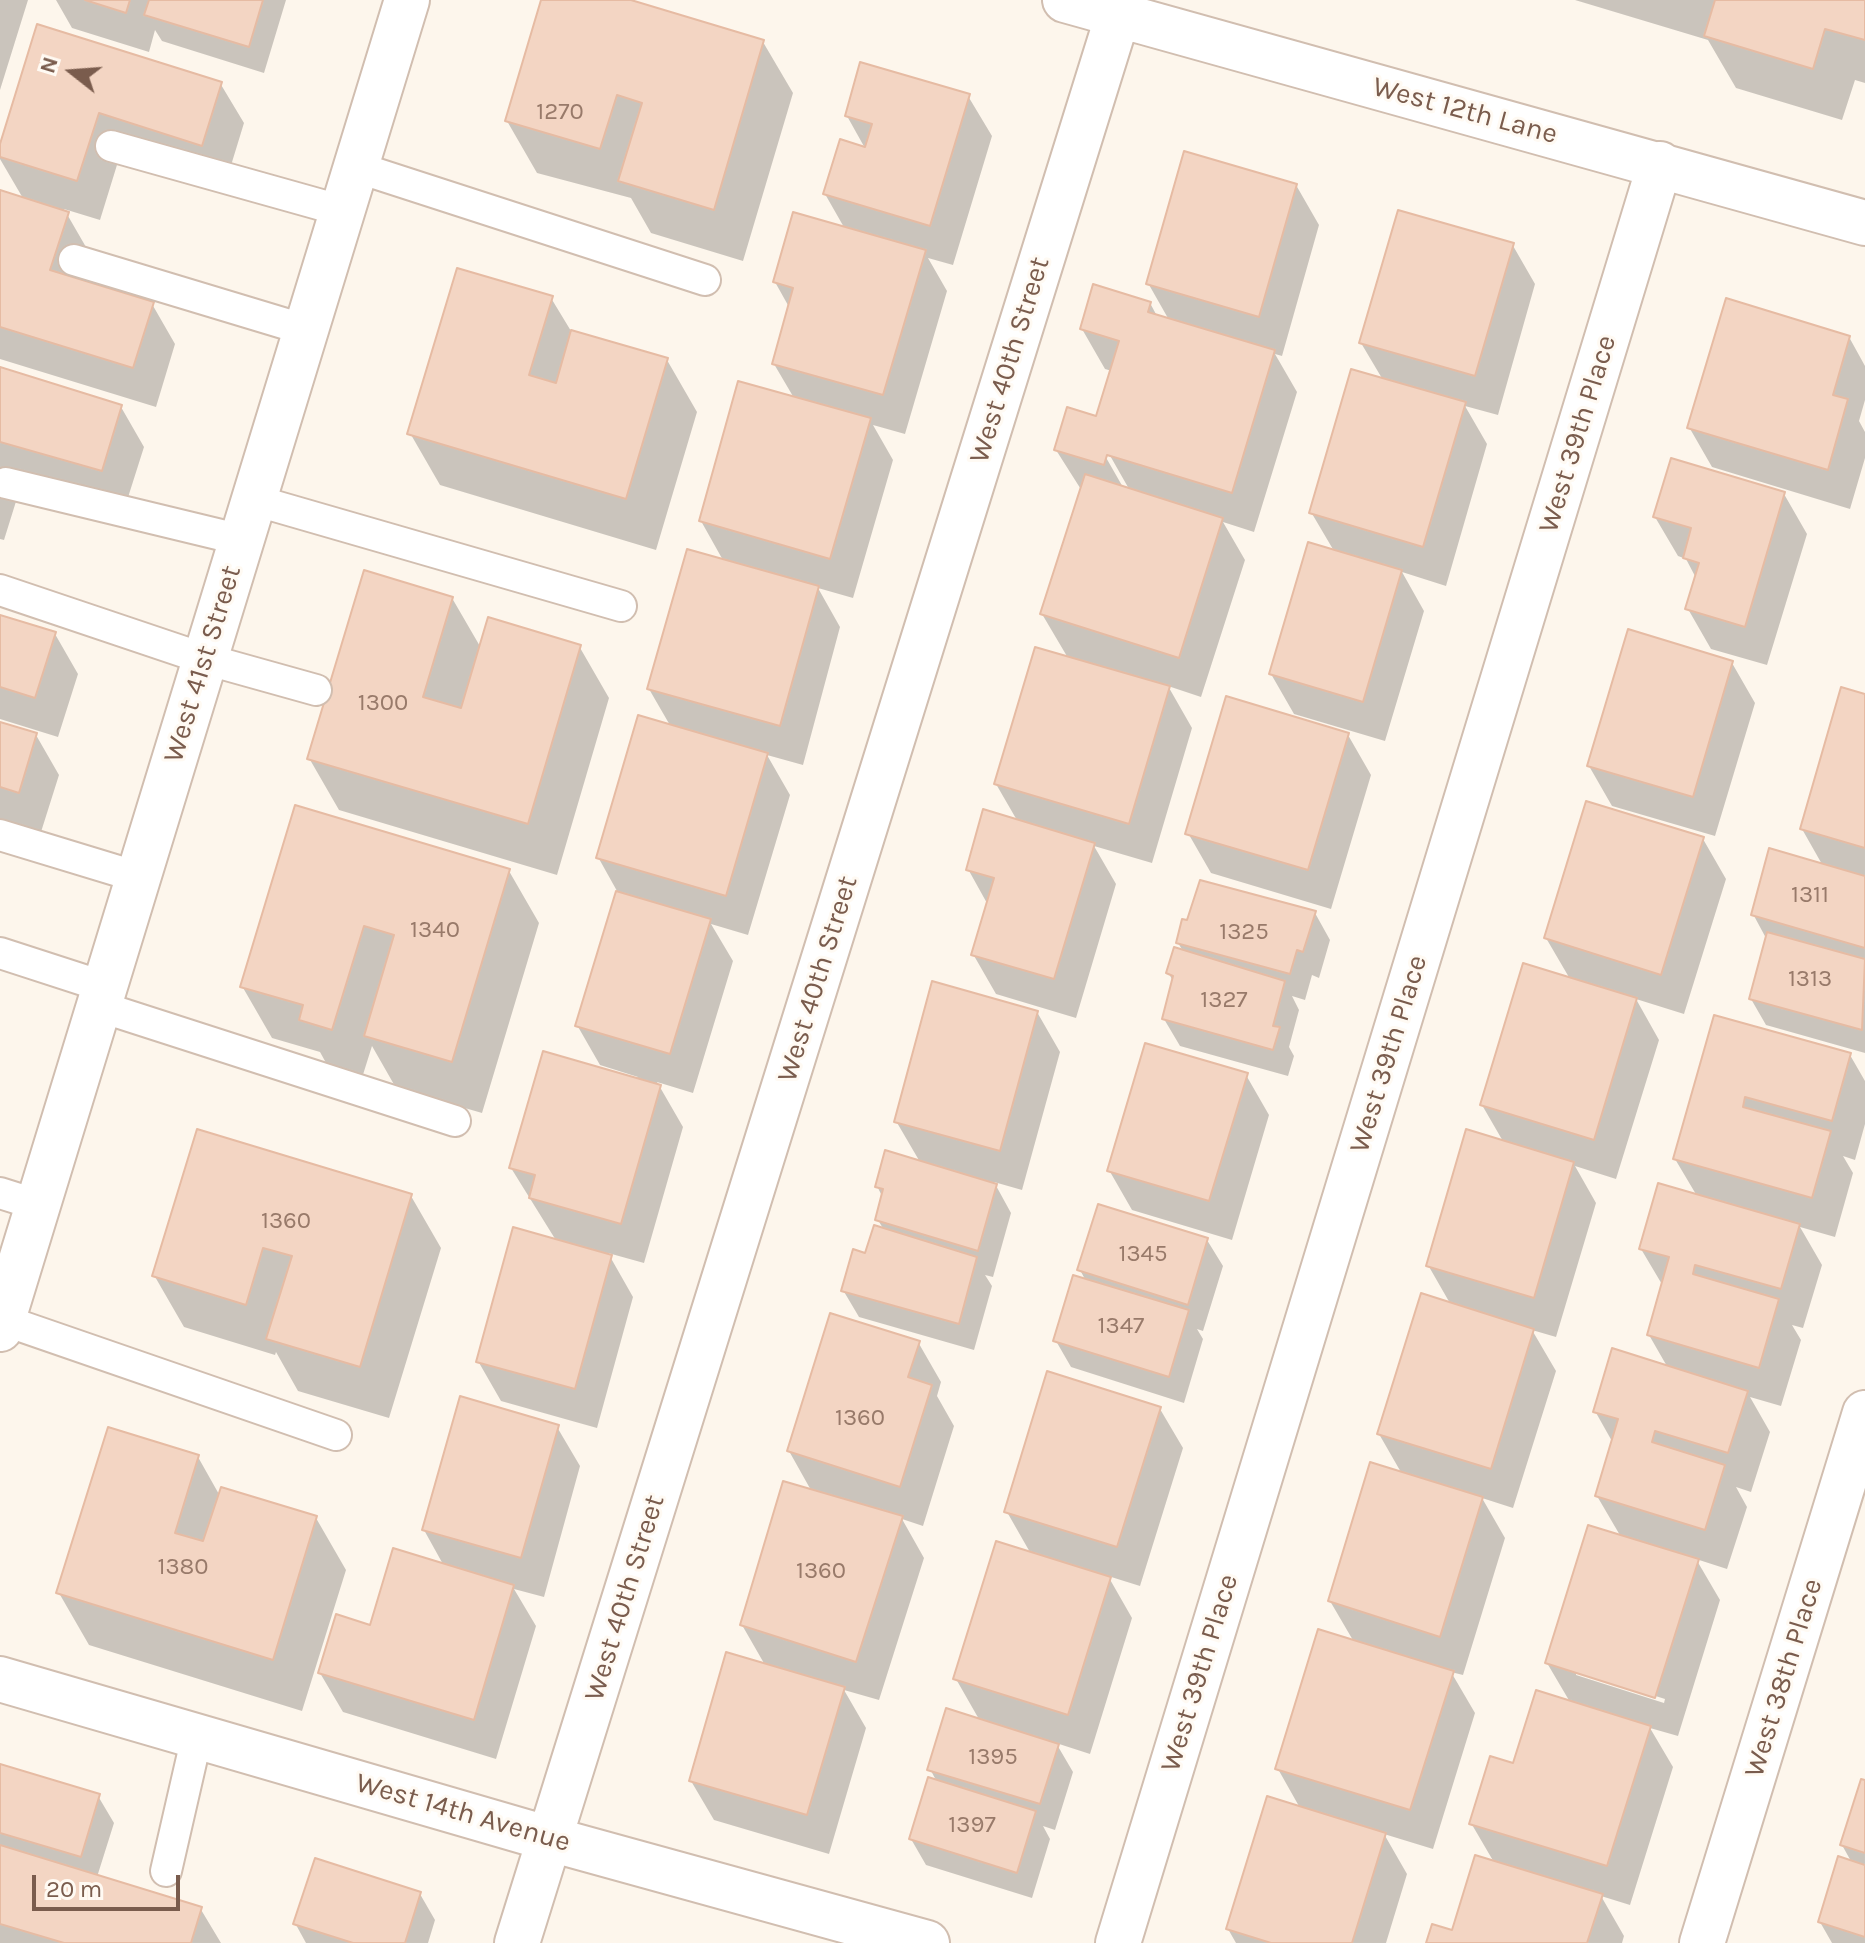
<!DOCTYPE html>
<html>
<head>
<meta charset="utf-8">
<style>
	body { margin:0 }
	#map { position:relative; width:1865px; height:1943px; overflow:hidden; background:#fdf6ec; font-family:Karla,sans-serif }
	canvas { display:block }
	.north { position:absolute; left:32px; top:32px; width:80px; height:80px; -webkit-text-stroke:6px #fffaf3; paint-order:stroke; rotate:287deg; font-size:22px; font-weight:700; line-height:32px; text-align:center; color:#7a5c4d }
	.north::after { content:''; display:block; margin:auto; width:28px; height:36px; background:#7a5c4d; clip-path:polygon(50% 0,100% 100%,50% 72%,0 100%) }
	.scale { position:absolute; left:32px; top:1875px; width:148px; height:36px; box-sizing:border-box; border:4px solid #7a5c4d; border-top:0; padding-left:10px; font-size:24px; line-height:28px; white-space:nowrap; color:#7a5c4d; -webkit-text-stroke:6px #fffaf3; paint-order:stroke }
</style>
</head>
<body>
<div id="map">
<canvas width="1865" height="1943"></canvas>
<div class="north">N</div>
<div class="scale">20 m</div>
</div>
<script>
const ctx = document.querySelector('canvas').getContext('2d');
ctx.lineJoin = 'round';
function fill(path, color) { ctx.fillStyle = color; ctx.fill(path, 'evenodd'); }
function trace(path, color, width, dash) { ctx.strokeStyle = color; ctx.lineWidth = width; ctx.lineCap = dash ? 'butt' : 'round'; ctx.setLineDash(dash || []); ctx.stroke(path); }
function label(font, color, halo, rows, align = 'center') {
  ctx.font = font + ' Karla,sans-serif'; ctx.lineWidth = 6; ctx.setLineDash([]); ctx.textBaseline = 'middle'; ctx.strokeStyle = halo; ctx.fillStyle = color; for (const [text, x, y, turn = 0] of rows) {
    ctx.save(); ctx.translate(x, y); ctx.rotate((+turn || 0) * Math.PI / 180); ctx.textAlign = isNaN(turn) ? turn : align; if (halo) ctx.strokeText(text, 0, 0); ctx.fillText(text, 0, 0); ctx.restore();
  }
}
fill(new Path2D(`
	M 0,0 L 28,0 L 0,90 Z
	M 56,0 L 286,0 L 264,73 L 162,41 L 155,30 L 149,52 L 72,28 Z
	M 543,0 L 624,0 L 763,42 L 793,93 L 743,261 L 651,233 L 631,198 L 537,173 L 507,121 Z
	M 1575,0 L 1865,0 L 1865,83 L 1855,80 L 1842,120 L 1736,88 L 1708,40 Z
	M 39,26 L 220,83 L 244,123 L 225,185 L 121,152 L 100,220 L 64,209 L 90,254 L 81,282 L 152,304 L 175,344 L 156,407 L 0,359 L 0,193 L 24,200 L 0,159 L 0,150 Z
	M 968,96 L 992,136 L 953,265 L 928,258 L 947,291 L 905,434 L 873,425 L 893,460 L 853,598 L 818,588 L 840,627 L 803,765 L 767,755 L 790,795 L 748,935 L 711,924 L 733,961 L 693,1093 L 657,1082 L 683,1127 L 644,1263 L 608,1253 L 633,1297 L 597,1428 L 501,1401 L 478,1361 L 557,1242 L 511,1168 L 638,1077 L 600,1065 L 577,1025 L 617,891 L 598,857 L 671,727 L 649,689 L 724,562 L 701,521 L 794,398 L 774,364 L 789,307 L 775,282 L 845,229 L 825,194 L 866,150 L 847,116 Z
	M 1296,185 L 1319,225 L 1282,356 L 1275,354 L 1297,392 L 1254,532 L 1223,522 L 1245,560 L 1201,697 L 1168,686 L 1192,728 L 1152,863 L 1094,846 L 1116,884 L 1076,1018 L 996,994 L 973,954 L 988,905 L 968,869 L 1018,822 L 996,784 L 1068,658 L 1042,614 L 1082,491 L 1056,450 L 1097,418 L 1112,371 L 1105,369 L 1082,329 L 1150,303 L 1157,316 L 1169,320 L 1148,283 ZM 1104,445 L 1129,489 L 1124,489 L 1100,447 Z
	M 1512,244 L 1535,284 L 1498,415 L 1465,406 L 1487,444 L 1446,586 L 1402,572 L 1424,611 L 1385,741 L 1294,714 L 1271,674 L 1334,551 L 1311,512 L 1383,380 L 1361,343 Z
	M 551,298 L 571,331 L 667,360 L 697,412 L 656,550 L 440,485 L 410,433 Z
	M 1849,337 L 1865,366 L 1865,400 L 1859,421 L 1865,432 L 1865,458 L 1850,509 L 1712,467 L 1689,427 Z
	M 0,369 L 121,407 L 144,447 L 124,510 L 23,479 L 4,540 L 0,539 Z
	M 1784,494 L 1807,534 L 1767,665 L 1711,649 L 1688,609 L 1696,578 L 1686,559 L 1678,556 L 1655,517 Z
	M 452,598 L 481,648 L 579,646 L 609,698 L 557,875 L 339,810 L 309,758 Z
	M 0,617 L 55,634 L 78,674 L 58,737 L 0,719 Z
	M 1732,663 L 1755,703 L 1715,836 L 1612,806 L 1589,766 Z
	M 1865,696 L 1865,1053 L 1766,1025 L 1751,999 L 1767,940 L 1753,914 L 1823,866 L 1802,829 Z
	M 0,724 L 36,735 L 59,775 L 41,832 L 0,819 Z
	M 1348,735 L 1371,775 L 1331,909 L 1211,873 L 1188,833 Z
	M 296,807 L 509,871 L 539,923 L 482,1113 L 396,1088 L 372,1046 L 361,1081 L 331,1072 L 320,1052 L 272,1038 L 242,986 Z
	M 1703,839 L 1726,879 L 1684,1014 L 1636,999 L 1659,1040 L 1616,1179 L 1575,1166 L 1596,1203 L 1556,1337 L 1532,1330 L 1556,1371 L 1513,1508 L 1482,1498 L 1505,1538 L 1463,1675 L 1451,1672 L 1475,1713 L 1433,1849 L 1384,1834 L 1407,1874 L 1386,1943 L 1236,1943 L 1228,1929 L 1300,1808 L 1278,1769 L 1354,1642 L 1330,1601 L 1402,1474 L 1379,1434 L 1451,1305 L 1428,1265 L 1504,1143 L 1482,1105 L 1570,979 L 1546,938 Z
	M 1315,913 L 1330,940 L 1319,978 L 1312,975 L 1305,1000 L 1292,996 L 1299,1010 L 1289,1047 L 1294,1056 L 1288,1076 L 1180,1046 L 1164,1019 L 1174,983 L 1168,972 L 1183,951 L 1178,943 Z
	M 1037,1012 L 1060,1052 L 1022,1190 L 994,1182 L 1011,1213 L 993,1277 L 985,1275 L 992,1286 L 974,1350 L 859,1317 L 843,1290 L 884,1230 L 878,1220 L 883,1198 L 877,1186 L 920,1162 L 896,1121 Z
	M 1715,1018 L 1850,1055 L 1865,1081 L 1865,1124 L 1855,1160 L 1843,1156 L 1853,1173 L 1835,1237 L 1800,1227 L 1822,1265 L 1803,1328 L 1792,1325 L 1801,1340 L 1781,1406 L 1750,1397 L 1770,1432 L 1751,1492 L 1736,1487 L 1747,1507 L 1727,1569 L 1696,1559 L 1720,1600 L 1678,1736 L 1650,1728 L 1673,1767 L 1630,1905 L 1601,1896 L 1624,1936 L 1622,1943 L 1428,1943 L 1453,1933 L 1495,1864 L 1471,1823 L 1514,1765 L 1570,1702 L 1547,1663 L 1621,1537 L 1597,1496 L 1613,1443 L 1595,1411 L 1668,1368 L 1649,1335 L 1663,1286 L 1641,1249 L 1697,1196 L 1675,1159 ZM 1576,1671 L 1665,1699 L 1664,1703 L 1576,1675 Z
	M 1246,1075 L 1269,1115 L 1232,1240 L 1132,1210 L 1109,1170 Z
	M 411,1196 L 441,1248 L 389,1418 L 298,1391 L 276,1352 L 275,1355 L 184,1327 L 154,1275 Z
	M 1207,1240 L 1223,1266 L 1203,1331 L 1197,1329 L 1203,1339 L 1184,1403 L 1071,1367 L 1056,1341 L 1086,1281 L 1080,1270 Z
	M 918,1342 L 941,1382 L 937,1396 L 954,1426 L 923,1526 L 902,1519 L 924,1558 L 879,1700 L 844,1690 L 866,1728 L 829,1854 L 714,1820 L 691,1781 L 765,1665 L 742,1625 L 812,1492 L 789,1451 Z
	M 1160,1409 L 1183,1448 L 1140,1586 L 1108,1576 L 1132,1618 L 1090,1754 L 1056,1743 L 1073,1772 L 1055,1830 L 1043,1826 L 1050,1839 L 1032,1898 L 926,1865 L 911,1839 L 937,1782 L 930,1769 L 980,1721 L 956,1679 L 1031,1554 L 1007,1512 Z
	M 557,1427 L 580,1466 L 544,1597 L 514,1589 L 536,1626 L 496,1759 L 343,1712 L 320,1673 L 444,1566 L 424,1530 Z
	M 198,1457 L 220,1496 L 316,1518 L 346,1570 L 302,1711 L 89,1645 L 59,1593 Z
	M 0,1768 L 98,1796 L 114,1823 L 97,1877 L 200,1908 L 221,1943 L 0,1943 Z
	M 1865,1782 L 1865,1943 L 1832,1943 L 1820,1922 L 1852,1863 L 1842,1845 Z
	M 420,1894 L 435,1920 L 428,1943 L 306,1943 L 295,1923 Z`), '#0003');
const building = new Path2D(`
	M 85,0 L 130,0 L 126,13 Z
	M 149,0 L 263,0 L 249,47 L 144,15 Z
	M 541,0 L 631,0 L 764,40 L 714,210 L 618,181 L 642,103 L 617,95 L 600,149 L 505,121 Z
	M 1715,0 L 1865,0 L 1865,40 L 1825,29 L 1813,69 L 1704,36 Z
	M 37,24 L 222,82 L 202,146 L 99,113 L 77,181 L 0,157 L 0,144 Z
	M 860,62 L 970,94 L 930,226 L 823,194 L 840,139 L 865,147 L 872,124 L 845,116 Z
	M 1184,151 L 1297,184 L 1259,317 L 1146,284 Z
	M 0,190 L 69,212 L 50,270 L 154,302 L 133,368 L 0,327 Z
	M 1398,210 L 1514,243 L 1475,376 L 1359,343 Z
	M 793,212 L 926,250 L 883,395 L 772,364 L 793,288 L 773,282 Z
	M 457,268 L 553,296 L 529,375 L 556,383 L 571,330 L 668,358 L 626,499 L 407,434 Z
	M 1093,284 L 1151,302 L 1148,312 L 1275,350 L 1232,493 L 1107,455 L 1104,465 L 1054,450 L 1067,407 L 1096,416 L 1119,341 L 1080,329 Z
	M 1726,298 L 1850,336 L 1833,395 L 1848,399 L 1828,470 L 1687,428 Z
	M 0,367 L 122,405 L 102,471 L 0,442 Z
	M 1351,369 L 1466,402 L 1423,547 L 1309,513 Z
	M 738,381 L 871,418 L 830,559 L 699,521 Z
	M 1671,458 L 1785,492 L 1745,627 L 1685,609 L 1699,563 L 1683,558 L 1691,528 L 1653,517 Z
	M 1085,474 L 1223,518 L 1179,658 L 1040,614 Z
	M 1308,542 L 1402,570 L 1363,702 L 1269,674 Z
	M 687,549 L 819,586 L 780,726 L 647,689 Z
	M 364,570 L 453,597 L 423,697 L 461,708 L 488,617 L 581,645 L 528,824 L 307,759 Z
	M 0,615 L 56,632 L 35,698 L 0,687 Z
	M 1628,629 L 1733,661 L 1693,797 L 1587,766 Z
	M 1035,647 L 1170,686 L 1129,824 L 994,784 Z
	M 1841,687 L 1865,694 L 1865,848 L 1800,829 Z
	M 1226,696 L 1349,733 L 1308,870 L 1185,834 Z
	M 638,715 L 768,753 L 726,896 L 596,858 Z
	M 0,722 L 37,733 L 19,793 L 0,787 Z
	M 1586,801 L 1704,837 L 1661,975 L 1544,938 Z
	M 295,805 L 510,869 L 452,1062 L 364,1036 L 394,935 L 364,926 L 332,1030 L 299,1020 L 303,1005 L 240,987 Z
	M 983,809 L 1095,843 L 1054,979 L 971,955 L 994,878 L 966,870 Z
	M 1769,848 L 1865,876 L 1865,948 L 1751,915 Z
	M 1200,880 L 1316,911 L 1303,952 L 1297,950 L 1290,974 L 1176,943 L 1182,919 L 1187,920 Z
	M 616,891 L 711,919 L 670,1054 L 575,1026 Z
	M 1767,932 L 1865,959 L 1862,1030 L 1749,999 Z
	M 1174,947 L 1285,981 L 1273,1026 L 1280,1027 L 1273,1050 L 1162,1019 L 1173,976 L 1166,973 Z
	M 1523,963 L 1637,998 L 1594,1140 L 1480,1105 Z
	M 932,981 L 1038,1011 L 1000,1151 L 894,1122 Z
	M 1714,1015 L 1851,1053 L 1832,1121 L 1745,1097 L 1743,1107 L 1831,1131 L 1812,1198 L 1673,1159 Z
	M 1145,1043 L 1248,1073 L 1209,1201 L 1107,1171 Z
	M 543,1051 L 661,1085 L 621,1224 L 529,1198 L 535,1175 L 509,1168 Z
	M 197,1129 L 412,1194 L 360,1367 L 266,1339 L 292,1256 L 263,1248 L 246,1305 L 152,1276 Z
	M 1466,1129 L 1574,1162 L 1534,1298 L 1426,1266 Z
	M 885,1150 L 997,1184 L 978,1251 L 875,1220 L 883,1189 L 875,1187 Z
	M 1658,1183 L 1800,1224 L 1781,1289 L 1695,1265 L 1693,1274 L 1779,1299 L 1759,1368 L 1647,1335 L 1669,1257 L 1639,1249 Z
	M 1098,1204 L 1208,1238 L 1188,1305 L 1077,1270 Z
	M 874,1225 L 977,1257 L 959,1324 L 841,1291 L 853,1249 L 865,1253 Z
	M 513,1227 L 612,1255 L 575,1389 L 476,1362 Z
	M 1073,1275 L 1189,1310 L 1169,1377 L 1053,1341 Z
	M 1421,1293 L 1534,1329 L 1491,1469 L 1377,1434 Z
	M 830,1313 L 920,1341 L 908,1377 L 932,1385 L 900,1487 L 787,1451 Z
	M 1612,1348 L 1748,1391 L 1728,1453 L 1655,1431 L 1652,1442 L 1725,1465 L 1705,1530 L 1595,1496 L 1618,1419 L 1593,1412 Z
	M 1047,1371 L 1161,1407 L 1117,1547 L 1004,1512 Z
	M 460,1396 L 559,1425 L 521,1558 L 422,1530 Z
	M 108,1427 L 199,1455 L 175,1533 L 203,1541 L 221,1487 L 317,1516 L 273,1660 L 56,1593 Z
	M 1370,1462 L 1483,1497 L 1440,1637 L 1328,1601 Z
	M 783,1481 L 903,1516 L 856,1662 L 740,1625 Z
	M 1588,1525 L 1699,1559 L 1655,1698 L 1545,1663 Z
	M 996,1541 L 1111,1577 L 1068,1715 L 953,1679 Z
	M 393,1548 L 514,1585 L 474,1720 L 318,1673 L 336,1614 L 370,1625 Z
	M 1318,1629 L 1454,1671 L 1410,1810 L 1275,1769 Z
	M 726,1652 L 845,1687 L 807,1815 L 689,1781 Z
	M 1536,1690 L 1651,1726 L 1607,1866 L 1469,1824 L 1490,1756 L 1513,1763 Z
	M 946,1708 L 1059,1744 L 1040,1804 L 927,1770 Z
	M 0,1764 L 100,1794 L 81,1857 L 0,1833 Z
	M 928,1777 L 1036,1811 L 1017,1873 L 909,1839 Z
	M 1861,1779 L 1865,1780 L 1865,1853 L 1840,1845 Z
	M 1267,1796 L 1386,1833 L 1352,1943 L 1271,1943 L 1226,1929 Z
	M 0,1845 L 202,1907 L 191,1943 L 64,1943 L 0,1924 Z
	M 1475,1855 L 1603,1894 L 1587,1943 L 1426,1943 L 1432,1924 L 1452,1930 Z
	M 1838,1856 L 1865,1865 L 1865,1937 L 1818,1922 Z
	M 315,1858 L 421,1892 L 405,1943 L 353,1943 L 293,1924 Z`);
fill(building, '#f3d5c3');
trace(building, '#e6bba3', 2);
const service = new Path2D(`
	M 111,146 L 343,211
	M 356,167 L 705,280
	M 74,260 L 306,330
	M 6,483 L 242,540
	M 254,500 L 621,606
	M 0,590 L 205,659 L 316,690
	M 0,835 L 138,877
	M 0,953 L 105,987
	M 98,1006 L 455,1121
	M 0,1193 L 38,1205
	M 3,1320 L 336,1435
	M 166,1871 L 197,1736`);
const minor = new Path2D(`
	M 1065,0 L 1865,223
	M 0,1679 L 550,1839 L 927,1943
	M 517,1943 L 1118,15
	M 1118,1943 L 1660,164
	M 1702,1943 L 1865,1413`);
const tertiary = new Path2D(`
	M 0,1329 L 407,0`);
trace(service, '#d1beb0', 34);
trace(minor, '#d1beb0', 48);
trace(tertiary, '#d1beb0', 48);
trace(service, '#fff', 30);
trace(minor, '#fff', 44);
trace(tertiary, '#fff', 44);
label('24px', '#987a6a', null, [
	["1270",560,112],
	["1300",383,703],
	["1311",1810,895],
	["1340",435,930],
	["1325",1244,932],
	["1313",1810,979],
	["1327",1224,1000],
	["1360",286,1221],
	["1345",1143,1254],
	["1347",1121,1326],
	["1360",860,1418],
	["1380",183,1567],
	["1360",821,1571],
	["1395",993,1757],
	["1397",972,1825]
]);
label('28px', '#7a5c4d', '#fffaf3', [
	["West 12th Lane",1465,111,15],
	["West 40th Street",1010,360,-73],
	["West 39th Place",1578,434,-73],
	["West 41st Street",203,664,-73],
	["West 40th Street",818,979,-73],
	["West 39th Place",1389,1054,-73],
	["West 40th Street",625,1598,-73],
	["West 39th Place",1200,1673,-73],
	["West 38th Place",1784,1678,-73],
	["West 14th Avenue",463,1813,16]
]);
</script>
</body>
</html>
